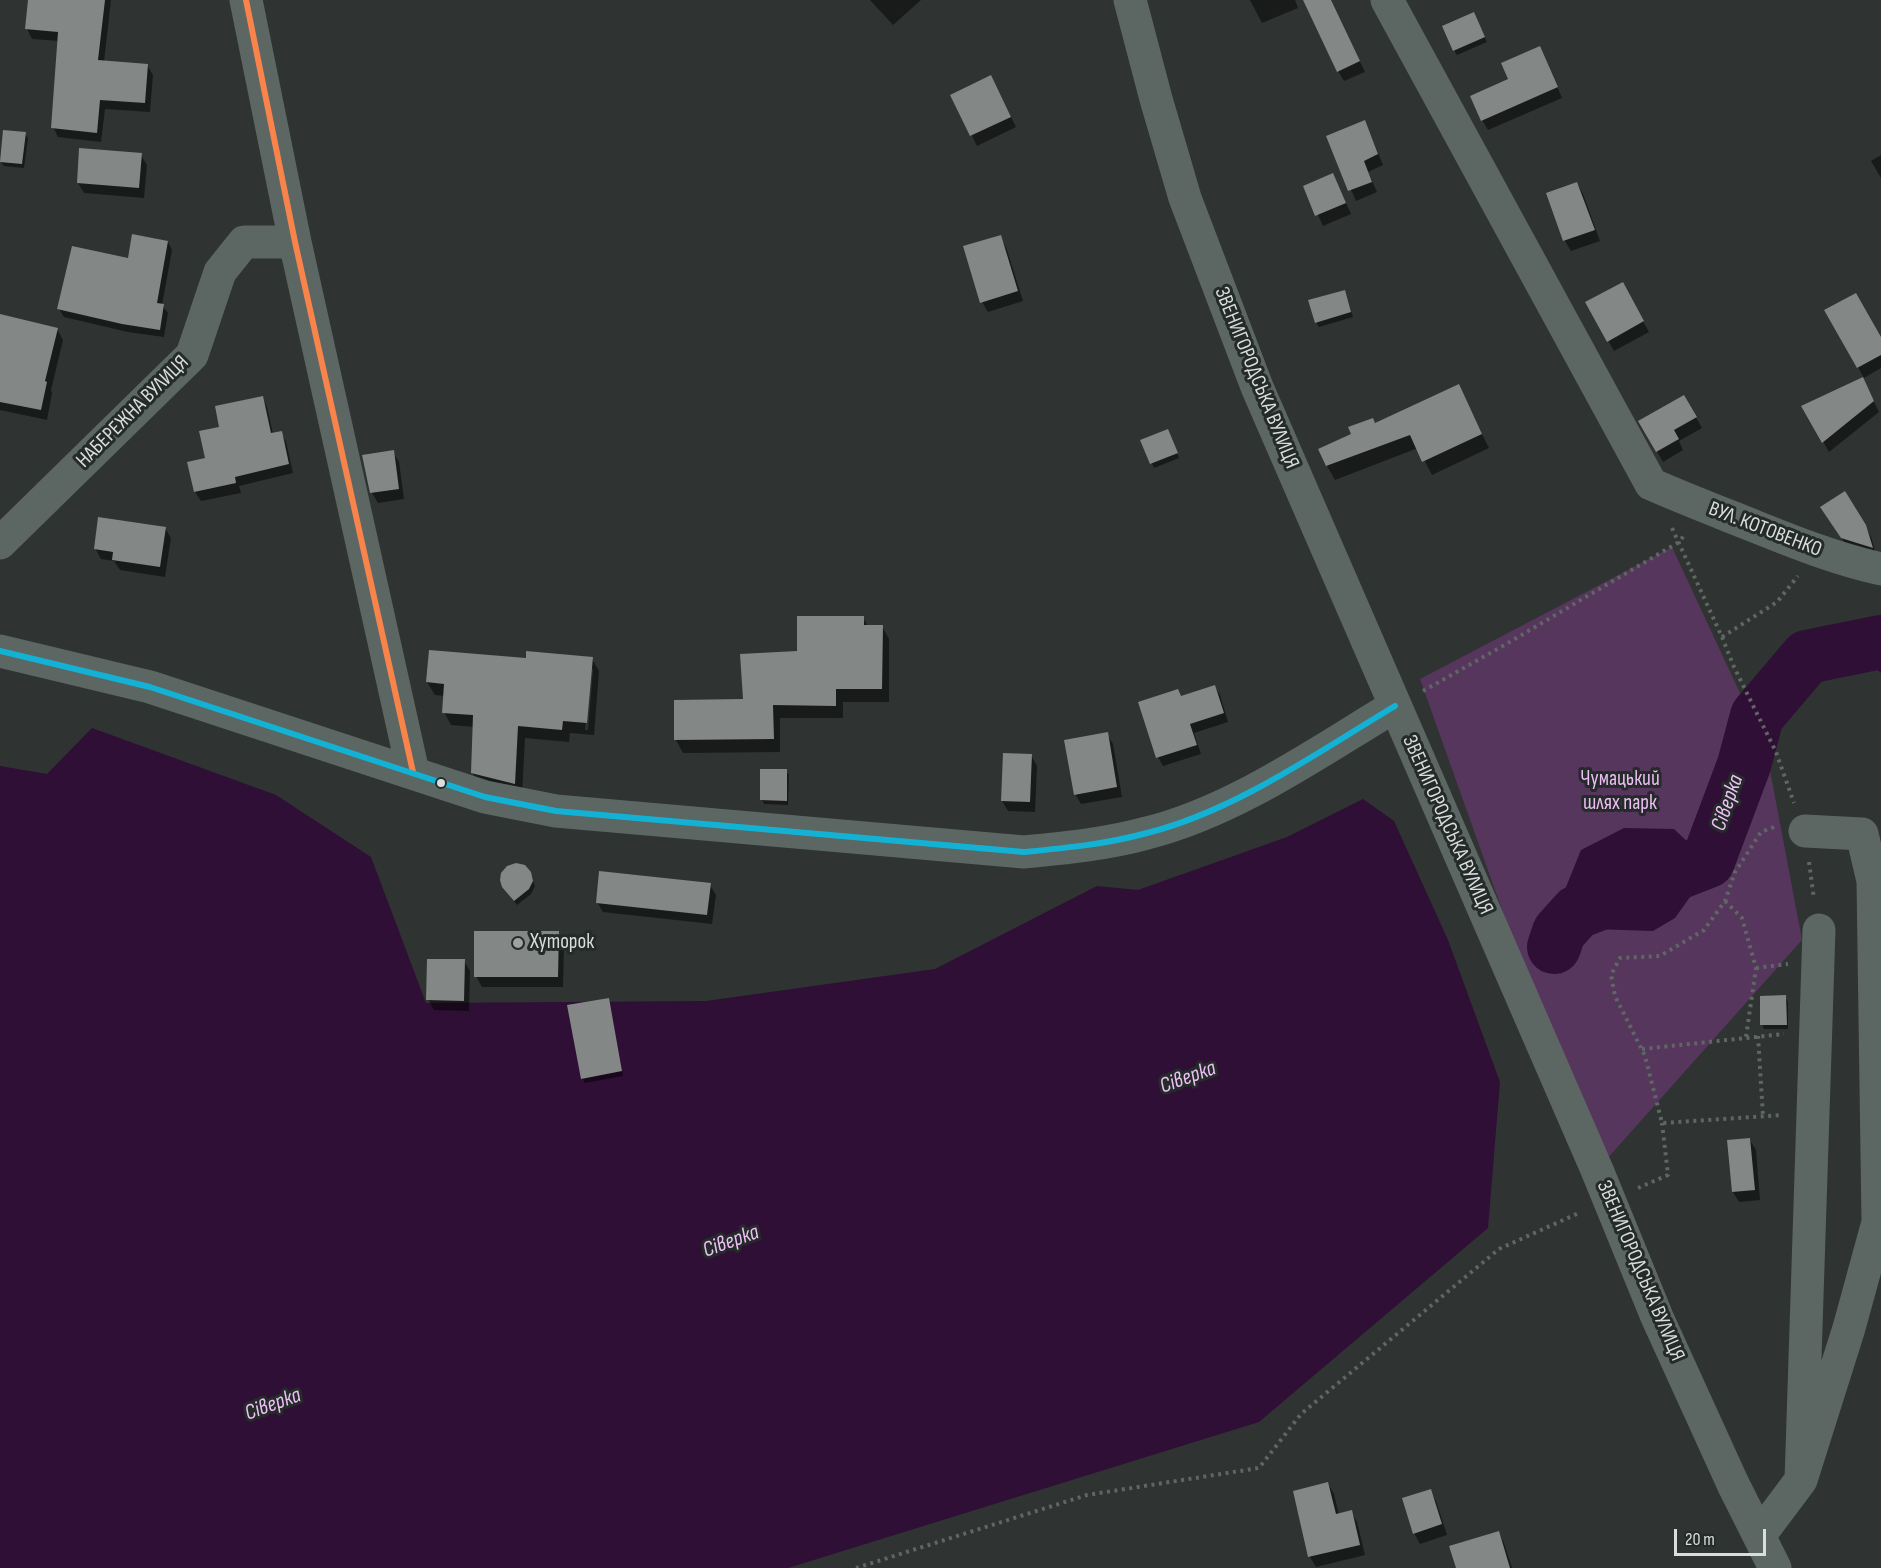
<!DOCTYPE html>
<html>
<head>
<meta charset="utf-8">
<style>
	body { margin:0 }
	#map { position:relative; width:1881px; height:1568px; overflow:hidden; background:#2f3332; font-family:"Sofia Sans Condensed",sans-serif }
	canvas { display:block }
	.scale { position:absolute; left:1674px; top:1529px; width:92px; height:27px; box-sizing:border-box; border:3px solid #d9dedd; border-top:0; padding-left:8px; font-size:18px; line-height:21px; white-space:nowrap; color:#d9dedd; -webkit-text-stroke:4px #242b29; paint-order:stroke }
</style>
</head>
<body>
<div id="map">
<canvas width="1881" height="1568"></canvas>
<div class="scale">20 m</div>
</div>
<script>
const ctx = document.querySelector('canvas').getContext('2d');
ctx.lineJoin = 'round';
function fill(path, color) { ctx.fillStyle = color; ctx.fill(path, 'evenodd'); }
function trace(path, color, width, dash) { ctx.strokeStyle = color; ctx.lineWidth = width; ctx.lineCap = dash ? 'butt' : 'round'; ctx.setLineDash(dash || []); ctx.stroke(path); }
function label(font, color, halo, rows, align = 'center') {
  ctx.font = font + ' "Sofia Sans Condensed",sans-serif'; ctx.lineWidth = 6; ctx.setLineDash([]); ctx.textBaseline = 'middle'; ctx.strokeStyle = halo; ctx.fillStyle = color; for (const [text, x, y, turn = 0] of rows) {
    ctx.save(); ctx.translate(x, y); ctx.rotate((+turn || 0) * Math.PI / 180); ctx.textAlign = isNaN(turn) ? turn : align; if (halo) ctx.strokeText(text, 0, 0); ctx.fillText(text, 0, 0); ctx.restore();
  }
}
fill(new Path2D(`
	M 1672,547 L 1766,749 L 1802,940 L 1597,1170 L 1581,1132 L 1420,679 Z`), '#57365d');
fill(new Path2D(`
	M 1853,622 L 1881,622 L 1881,673 L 1849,643 Z
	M 92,728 L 276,795 L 371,857 L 426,1003 L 706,1001 L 935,969 L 1097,886 L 1138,890 L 1287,837 L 1363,799 L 1394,821 L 1448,940 L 1500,1082 L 1488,1228 L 1259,1422 L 788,1568 L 0,1568 L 0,766 L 47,774 Z
	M 1624,828 L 1674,829 L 1708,861 L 1700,883 L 1675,918 L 1653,931 L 1593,929 L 1579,919 L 1577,912 L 1562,897 L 1581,850 Z`), '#2f0f36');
fill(new Path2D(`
	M 29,0 L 111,0 L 104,62 L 147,65 L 153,75 L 150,112 L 105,109 L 101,142 L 58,137 L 53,127 L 59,41 L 32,39 L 27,29 Z
	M 870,0 L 921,0 L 893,25 Z
	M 1250,0 L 1295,0 L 1298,8 L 1262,23 Z
	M 1476,19 L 1487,42 L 1457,55 L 1454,50 Z
	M 1343,27 L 1365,72 L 1344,81 L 1338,71 Z
	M 1545,58 L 1562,98 L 1488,130 L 1482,120 L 1510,80 Z
	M 996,87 L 1016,127 L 977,146 L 952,96 Z
	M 1370,133 L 1383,165 L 1368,172 L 1377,192 L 1356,201 L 1328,137 Z
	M 25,134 L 28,138 L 24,168 L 4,166 L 1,162 Z
	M 141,155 L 147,165 L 144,198 L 84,193 L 78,183 Z
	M 1881,155 L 1881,178 L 1871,161 Z
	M 1333,175 L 1351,214 L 1323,226 L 1305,187 Z
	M 1577,183 L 1583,194 L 1600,241 L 1571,251 L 1565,241 L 1548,194 Z
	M 1000,237 L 1006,247 L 1023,301 L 988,312 L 982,302 Z
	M 168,242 L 172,250 L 162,305 L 168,313 L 164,337 L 128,332 L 64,317 L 59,309 L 129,260 Z
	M 1622,284 L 1649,332 L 1614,351 L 1587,303 Z
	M 1346,296 L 1353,317 L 1319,327 L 1316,322 Z
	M 1826,311 L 1881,340 L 1881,368 L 1864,378 Z
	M 0,315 L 57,329 L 63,340 L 51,390 L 52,393 L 47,420 L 0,410 Z
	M 1458,386 L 1489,448 L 1432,475 L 1418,448 L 1335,480 L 1327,466 L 1375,425 Z
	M 1868,389 L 1879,412 L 1829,452 L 1803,406 Z
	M 262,397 L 267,407 L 273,434 L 281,433 L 286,442 L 293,473 L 239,486 L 241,493 L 201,501 L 195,492 L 206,459 Z
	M 1684,397 L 1702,428 L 1679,441 L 1683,450 L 1663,462 L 1640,422 Z
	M 1170,435 L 1179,458 L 1154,468 L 1142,441 Z
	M 393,452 L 399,462 L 404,499 L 378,503 L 372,493 Z
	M 1828,517 L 1865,526 L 1871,537 L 1877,557 L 1848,548 Z
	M 165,528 L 171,538 L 165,577 L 120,570 L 114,561 L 101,559 L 95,548 Z
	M 863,618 L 868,626 L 882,626 L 889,639 L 889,702 L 843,702 L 843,718 L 780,718 L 780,752 L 683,753 L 676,740 L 744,700 L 798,653 Z
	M 592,659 L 599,671 L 594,735 L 570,733 L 569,742 L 525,738 L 522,796 L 480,785 L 472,772 L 474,727 L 451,725 L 444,712 L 445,696 L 435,695 L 427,682 L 527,660 ZM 590,669 L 593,669 L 588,730 L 585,730 Z
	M 1214,686 L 1220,695 L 1228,722 L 1194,733 L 1201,754 L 1163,766 L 1158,757 L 1181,697 Z
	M 1107,734 L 1113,744 L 1122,797 L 1081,804 L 1075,794 Z
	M 1031,755 L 1037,766 L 1035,812 L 1008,811 L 1002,801 Z
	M 786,771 L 789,775 L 788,805 L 764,804 L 762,800 Z
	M 530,873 L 535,886 L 531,894 L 517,905 L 503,887 Z
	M 710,885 L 716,895 L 712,924 L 603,912 L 597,902 Z
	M 558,933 L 564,943 L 563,987 L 482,987 L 476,976 Z
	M 464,961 L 470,971 L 469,1011 L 434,1010 L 428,999 Z
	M 1785,997 L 1788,1002 L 1788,1029 L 1764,1029 L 1762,1024 Z
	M 608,999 L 610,1004 L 623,1076 L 585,1083 L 582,1078 Z
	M 1750,1140 L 1756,1150 L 1760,1200 L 1739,1202 L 1733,1192 Z
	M 1328,1484 L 1334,1494 L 1339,1515 L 1351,1512 L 1357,1522 L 1365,1555 L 1316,1567 L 1310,1557 Z
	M 1430,1491 L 1436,1501 L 1447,1535 L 1420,1544 L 1414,1533 Z
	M 1499,1533 L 1504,1543 L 1512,1568 L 1457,1568 Z`), '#0007');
trace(new Path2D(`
	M 1554,947 L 1559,932 L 1577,912 L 1708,861 L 1744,765 L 1757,716 L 1807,657 L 1881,642`), '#2f0f36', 54);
fill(new Path2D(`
	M 28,0 L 105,0 L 98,60 L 148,64 L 145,103 L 100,100 L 97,133 L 51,128 L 58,32 L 25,29 Z
	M 1303,0 L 1331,0 L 1360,61 L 1337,72 Z
	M 1474,12 L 1485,37 L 1453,51 L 1442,26 Z
	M 1540,46 L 1558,87 L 1481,121 L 1470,96 L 1508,79 L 1501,63 Z
	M 991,75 L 1011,117 L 970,136 L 950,95 Z
	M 1365,120 L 1378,154 L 1364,161 L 1372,182 L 1348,191 L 1326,136 Z
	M 3,130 L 26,132 L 22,164 L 0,162 Z
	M 79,148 L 142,153 L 139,188 L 77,183 Z
	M 1333,173 L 1346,203 L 1315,216 L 1303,186 Z
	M 1577,182 L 1595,230 L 1563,241 L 1546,193 Z
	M 132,234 L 168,241 L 157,303 L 164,304 L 160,330 L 122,324 L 57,309 L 72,246 L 128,258 Z
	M 1001,235 L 1018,291 L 980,303 L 963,246 Z
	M 1623,282 L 1644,321 L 1607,342 L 1585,302 Z
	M 1345,290 L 1351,312 L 1315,323 L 1308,300 Z
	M 1856,293 L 1881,337 L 1881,355 L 1857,368 L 1824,310 Z
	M 0,314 L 58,328 L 45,381 L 47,382 L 41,410 L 0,402 Z
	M 1863,377 L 1874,401 L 1822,443 L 1801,406 Z
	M 1459,384 L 1482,434 L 1422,462 L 1410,435 L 1326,466 L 1318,449 L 1351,434 L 1348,427 L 1373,418 L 1375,423 Z
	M 1684,395 L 1697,417 L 1674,430 L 1679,439 L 1656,452 L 1638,421 Z
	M 263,396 L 271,433 L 282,431 L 289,464 L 235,477 L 236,483 L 194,492 L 187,462 L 205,458 L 199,431 L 219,427 L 215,406 Z
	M 1168,429 L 1178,453 L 1150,464 L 1140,440 Z
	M 394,450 L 399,489 L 370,493 L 362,455 Z
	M 1845,491 L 1866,525 L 1873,548 L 1841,538 L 1820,507 Z
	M 98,517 L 166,527 L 160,567 L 112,560 L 113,552 L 94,549 Z
	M 797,616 L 864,616 L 864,625 L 883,625 L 882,689 L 836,689 L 836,706 L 773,705 L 774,739 L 674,740 L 674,700 L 743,699 L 740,654 L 797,651 Z
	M 429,650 L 526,658 L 526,651 L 593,657 L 587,723 L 563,721 L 562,730 L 518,726 L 515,784 L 471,773 L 473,715 L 442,713 L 444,684 L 426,682 Z
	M 1215,685 L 1224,713 L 1190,724 L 1197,745 L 1156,758 L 1138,702 L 1178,689 L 1181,696 Z
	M 1108,732 L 1117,787 L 1074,795 L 1064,740 Z
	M 1003,753 L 1032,754 L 1030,802 L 1001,801 Z
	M 760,769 L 787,769 L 787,801 L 760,800 Z
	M 516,863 L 525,865 L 531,872 L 533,881 L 529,889 L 514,901 L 502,887 L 500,880 L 501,873 L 507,866 Z
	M 599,871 L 711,883 L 707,915 L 596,903 Z
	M 474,931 L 559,931 L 558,977 L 474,977 Z
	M 427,959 L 465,959 L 464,1001 L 426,1000 Z
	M 1786,995 L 1787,1025 L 1760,1025 L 1760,996 Z
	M 609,998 L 622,1071 L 581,1079 L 567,1005 Z
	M 1750,1138 L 1755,1190 L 1732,1192 L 1727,1140 Z
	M 1328,1482 L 1336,1514 L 1352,1510 L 1360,1545 L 1308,1557 L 1293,1491 Z
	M 1431,1489 L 1442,1524 L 1413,1534 L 1402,1498 Z
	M 1499,1531 L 1510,1568 L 1456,1568 L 1449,1546 Z`), '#838786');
trace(new Path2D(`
	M 1672,528 L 1722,637 L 1734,667 L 1776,752 L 1794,803
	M 1722,637 L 1777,602 L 1798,576
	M 1423,691 L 1508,643 L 1679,542 L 1686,533
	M 1774,827 L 1761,832 L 1735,872 L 1725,901 L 1704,930 L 1660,956 L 1620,958 L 1611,975 L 1615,996 L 1645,1056 L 1662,1123 L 1783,1115
	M 1809,862 L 1814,899
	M 1725,901 L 1742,918 L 1756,968 L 1746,1037
	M 1756,968 L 1788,964
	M 1758,1036 L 1763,1116
	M 1642,1049 L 1784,1034
	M 1638,1188 L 1668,1175 L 1662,1123
	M 856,1568 L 1087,1495 L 1259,1468 L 1301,1414 L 1499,1249 L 1581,1212`), '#5f6664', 4, [3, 4.5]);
trace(new Path2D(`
	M 246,0 L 295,242 L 413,772
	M 1130,0 L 1156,99 L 1185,198 L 1257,387 L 1597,1170 L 1657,1317 L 1733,1484 L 1775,1568
	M 1387,0 L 1651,484 C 1685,499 1719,512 1754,526 C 1796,543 1837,559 1881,569
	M 0,543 L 192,355 L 220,272 L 244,242 L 295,242
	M 0,651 L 150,687 L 485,797 L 556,811 L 1024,852 C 1066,848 1107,844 1147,833 C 1235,811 1318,752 1395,706
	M 1801,1480 L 1849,1328 L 1878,1222 L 1873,881 L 1862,834 L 1805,831
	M 1759,1536 L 1801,1480 L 1819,930`), '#5c6663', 33);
trace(new Path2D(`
	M 246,0 L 295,242 L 413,772`), '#f8844c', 6);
trace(new Path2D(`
	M 0,651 L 150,687 L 485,797 L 556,811 L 1024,852 C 1066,848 1107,844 1147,833 C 1235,811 1318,752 1395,706`), '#13b2d5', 6);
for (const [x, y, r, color] of [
	[441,783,5,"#d9dedd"],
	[518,943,6,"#9ea2a1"]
]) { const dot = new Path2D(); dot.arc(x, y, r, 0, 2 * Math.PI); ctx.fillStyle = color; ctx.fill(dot); trace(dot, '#242b29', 2); }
label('21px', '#d9dedd', '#242b29', [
	["ЗВЕНИГОРОДСЬКА ВУЛИЦЯ",1256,378,68],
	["НАБЕРЕЖНА ВУЛИЦЯ",133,412,-45],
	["ВУЛ. КОТОВЕНКО",1765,530,21],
	["ЗВЕНИГОРОДСЬКА ВУЛИЦЯ",1447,825,66],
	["ЗВЕНИГОРОДСЬКА ВУЛИЦЯ",1640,1271,67]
]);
label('21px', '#edbdf6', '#242b29', [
	["Чумацький",1620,780],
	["шлях парк",1620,804]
]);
label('21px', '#d9dedd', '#242b29', [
	["Хуторок",530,943]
], 'left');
label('italic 22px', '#efbff8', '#242b29', [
	["Сіверка",1728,803,-71],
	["Сіверка",1188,1078,-20],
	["Сіверка",731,1242,-20],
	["Сіверка",273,1405,-20]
]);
</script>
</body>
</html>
